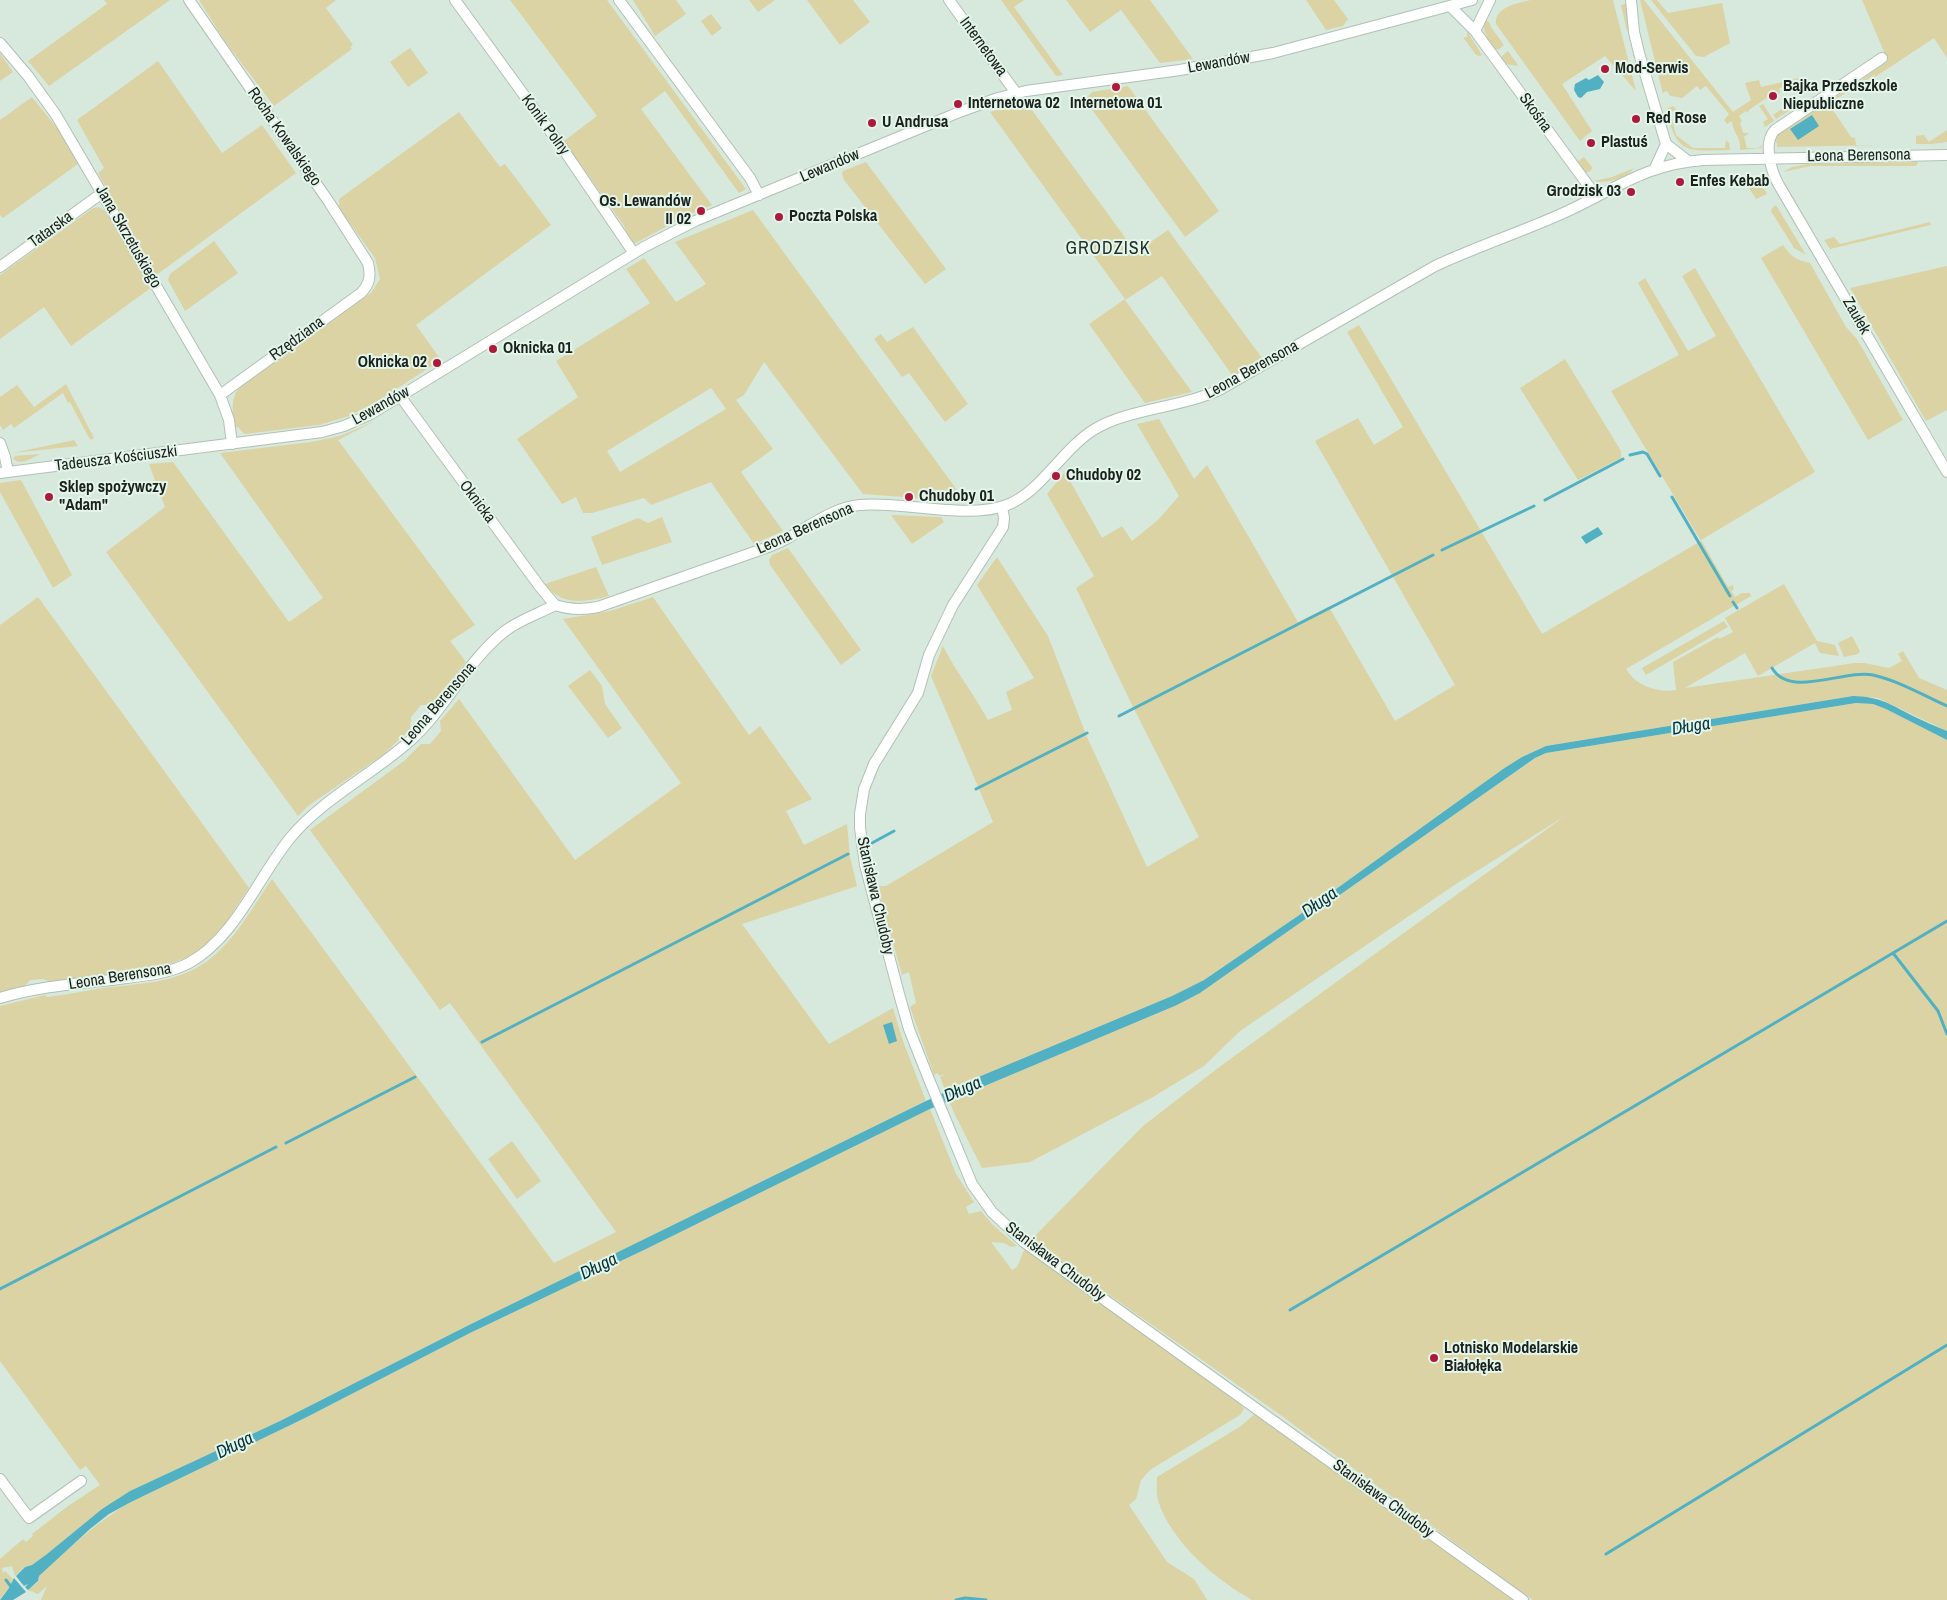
<!DOCTYPE html>
<html>
<head>
<meta charset="utf-8">
<style>
	body { margin:0 }
	canvas { display:block; background:#d7e8dd }
</style>
</head>
<body>
<canvas width="1947" height="1600"></canvas>
<script>
const ctx = document.querySelector('canvas').getContext('2d');
ctx.lineJoin = 'round';
function fill(path, color) { ctx.fillStyle = color; ctx.fill(path, 'evenodd'); }
function trace(path, color, width, dash) { ctx.strokeStyle = color; ctx.lineWidth = width; ctx.lineCap = dash ? 'butt' : 'round'; ctx.setLineDash(dash || []); ctx.stroke(path); }
function label(font, color, halo, rows, align = 'center') {
  ctx.font = font + ' "Archivo Narrow",sans-serif'; ctx.lineWidth = 4; ctx.setLineDash([]); ctx.textBaseline = 'middle'; ctx.strokeStyle = halo; ctx.fillStyle = color; for (const [text, x, y, turn = 0] of rows) {
    ctx.save(); ctx.translate(x, y); ctx.rotate((+turn || 0) * Math.PI / 180); ctx.textAlign = isNaN(turn) ? turn : align; if (halo) ctx.strokeText(text, 0, 0); ctx.fillText(text, 0, 0); ctx.restore();
  }
}
fill(new Path2D(`
	M 104,0 L 170,0 L 49,86 L 28,61 L 107,4 Z
	M 199,0 L 336,0 L 326,8 L 353,45 L 350,47 L 352,49 L 274,106 L 224,40 Z
	M 510,0 L 607,0 L 746,189 L 739,193 L 665,91 L 641,109 L 712,205 L 684,217 L 632,245 L 624,226 L 564,141 L 597,116 Z
	M 633,0 L 676,0 L 686,14 L 655,36 Z
	M 749,0 L 775,0 L 758,12 Z
	M 807,0 L 853,0 L 870,22 L 840,45 Z
	M 1001,0 L 1024,0 L 1014,7 L 1063,75 L 1056,76 Z
	M 1066,0 L 1150,0 L 1193,59 L 1160,63 L 1121,10 L 1090,32 Z
	M 1306,0 L 1334,0 L 1348,19 L 1343,26 L 1326,30 Z
	M 1531,0 L 1613,0 L 1636,91 L 1605,56 L 1562,84 L 1592,131 L 1580,141 L 1496,24 C 1494,7 1518,3 1531,0 Z
	M 1640,0 L 1644,0 L 1733,112 L 1751,100 L 1745,83 L 1759,80 L 1761,87 L 1799,78 L 1801,89 L 1794,91 L 1793,85 L 1779,88 L 1780,93 L 1770,99 L 1768,97 L 1749,110 L 1748,113 L 1746,111 L 1739,116 L 1742,121 L 1740,123 L 1743,133 L 1749,133 L 1744,137 L 1747,148 L 1758,148 L 1762,145 L 1761,148 L 1740,150 C 1741,135 1733,135 1732,121 L 1727,124 L 1724,120 L 1729,114 L 1706,86 L 1700,90 L 1697,86 L 1682,98 L 1670,96 L 1667,91 L 1664,92 L 1663,94 Z
	M 1651,0 L 1657,0 L 1668,13 L 1722,3 L 1730,43 L 1704,57 L 1696,56 Z
	M 1862,0 L 1947,0 L 1947,58 L 1934,38 L 1875,77 L 1874,75 L 1864,82 L 1862,79 L 1888,61 Z
	M 1626,4 L 1629,28 L 1627,31 L 1621,5 Z
	M 711,14 L 722,28 L 712,36 L 701,21 Z
	M 1484,19 L 1489,22 L 1491,27 L 1504,45 L 1498,50 L 1495,49 C 1488,39 1482,32 1484,19 Z
	M 1467,31 L 1482,55 L 1480,56 L 1476,55 L 1463,37 L 1467,37 Z
	M 410,48 L 428,73 L 408,87 L 390,62 Z
	M 1508,51 L 1518,65 L 1517,66 L 1506,64 L 1502,59 L 1502,56 Z
	M 0,53 L 13,72 L 0,81 Z
	M 158,61 L 222,153 L 262,125 L 296,173 L 155,276 L 98,173 L 104,168 L 77,120 Z
	M 1861,80 L 1862,82 L 1829,104 L 1851,137 L 1855,138 L 1856,145 L 1885,145 L 1777,147 L 1776,136 Z
	M 1128,86 L 1219,211 L 1185,237 L 1085,100 L 1092,92 Z
	M 32,97 L 61,133 L 78,164 L 3,218 L 0,215 L 0,120 Z
	M 1026,102 L 1132,247 L 1138,244 L 1142,248 L 1168,230 L 1262,358 L 1232,375 L 1162,276 L 1125,300 L 1192,392 L 1145,403 L 1089,324 L 1125,299 L 990,112 Z
	M 1763,104 L 1774,121 L 1765,127 L 1763,122 L 1768,119 L 1759,106 Z
	M 1789,104 L 1792,109 L 1776,119 L 1773,115 Z
	M 1673,106 L 1677,110 L 1670,112 L 1676,135 L 1693,148 L 1725,148 L 1726,140 L 1729,143 L 1730,150 C 1686,151 1677,155 1666,109 Z
	M 459,112 L 500,167 L 505,164 L 551,225 L 416,325 L 441,360 L 376,402 L 349,416 L 319,425 L 244,434 L 238,427 L 234,427 C 233,414 230,401 238,389 L 371,293 L 380,279 L 375,258 L 339,208 L 339,199 Z
	M 1947,130 L 1947,142 L 1932,144 L 1916,144 L 1916,136 L 1924,135 L 1929,142 Z
	M 1584,157 L 1592,167 L 1591,171 L 1585,173 L 1577,162 Z
	M 866,162 L 946,269 L 925,284 L 844,180 L 842,174 L 843,171 Z
	M 1918,162 L 1916,166 L 1811,166 L 1783,172 L 1792,167 L 1808,164 Z
	M 1634,168 C 1626,179 1606,184 1594,181 L 1612,177 Z
	M 1741,175 C 1751,179 1762,183 1767,194 L 1756,199 Z
	M 1776,205 L 1806,255 L 1794,248 L 1771,211 L 1772,208 Z
	M 99,207 L 105,211 L 152,287 L 71,346 L 44,307 L 0,339 L 0,275 L 93,208 Z
	M 753,210 L 965,501 L 914,498 L 914,496 L 904,495 L 903,497 L 863,494 L 764,362 L 744,395 L 736,400 L 773,449 L 741,472 L 783,531 L 754,544 L 711,482 L 651,505 L 644,498 L 592,513 L 583,513 L 576,497 L 562,504 L 517,439 L 578,397 L 556,361 L 650,303 L 626,269 L 644,258 L 676,302 L 706,284 L 675,242 ZM 711,388 L 726,409 L 620,472 L 607,451 Z
	M 1930,222 L 1931,225 L 1830,249 L 1824,240 L 1834,237 L 1840,244 Z
	M 214,241 L 238,273 L 185,311 L 168,280 L 170,274 Z
	M 1783,245 C 1790,256 1796,260 1810,263 L 1846,327 L 1857,339 L 1903,420 L 1868,440 L 1761,258 Z
	M 1947,266 L 1947,410 L 1926,421 L 1850,288 Z
	M 1695,268 L 1815,472 L 1701,540 L 1728,587 L 1733,585 L 1734,589 L 1731,591 L 1735,597 L 1742,593 L 1750,593 L 1751,596 L 1626,669 C 1636,686 1657,693 1676,690 L 1673,662 L 1718,637 L 1719,639 L 1733,632 L 1725,618 L 1784,584 L 1817,641 L 1835,645 L 1839,656 L 1820,653 L 1815,643 L 1758,676 L 1745,653 L 1685,688 L 1855,663 L 1864,663 L 1889,668 L 1902,661 L 1898,654 L 1903,651 L 1919,678 L 1947,690 L 1947,731 L 1878,698 L 1853,696 L 1546,746 L 1522,757 L 1503,769 L 1311,907 L 1204,980 L 1172,996 L 976,1078 L 946,1093 L 940,1077 L 945,1074 L 939,1076 L 938,1073 L 934,1075 L 910,1007 L 916,1003 L 909,972 L 902,975 L 877,886 L 886,886 L 993,822 L 931,676 L 943,646 C 956,672 974,694 988,720 L 1012,710 L 1006,692 L 1034,678 L 977,585 L 997,557 L 1048,636 L 1087,737 L 1147,867 L 1199,837 L 1131,703 L 1076,588 L 1094,576 L 1047,494 L 1065,472 L 1102,538 L 1122,526 L 1132,541 L 1158,520 L 1179,496 L 1137,424 L 1159,419 L 1194,479 L 1207,465 L 1298,622 L 1329,607 L 1395,721 L 1455,685 L 1315,441 L 1358,418 L 1374,445 L 1403,427 L 1347,332 L 1359,325 L 1542,634 L 1701,541 L 1611,391 L 1679,355 L 1638,283 L 1645,278 L 1688,351 L 1716,336 L 1682,276 Z
	M 913,327 L 968,404 L 945,422 L 909,373 L 902,377 L 874,339 L 881,334 L 887,342 Z
	M 1565,359 L 1621,451 L 1621,458 L 1578,480 L 1520,388 Z
	M 66,384 L 94,438 L 91,440 L 88,436 L 70,402 L 68,403 L 63,393 L 14,428 L 11,424 L 3,430 L 0,425 L 0,397 L 17,385 L 34,407 Z
	M 375,421 L 338,440 L 475,625 L 450,641 L 466,662 L 435,700 L 430,705 L 421,705 L 411,717 L 410,729 L 384,754 L 308,806 L 298,816 L 106,552 L 165,507 L 149,464 L 173,462 L 289,622 L 323,598 L 220,453 L 311,442 L 340,436 Z
	M 74,440 L 78,446 L 13,453 Z
	M 40,454 C 31,458 22,466 13,459 L 15,456 Z
	M 21,480 L 72,575 L 53,588 L 0,492 L 0,483 Z
	M 891,515 L 941,517 L 944,522 L 912,544 Z
	M 662,517 L 672,542 L 602,565 L 591,537 L 638,518 L 648,523 Z
	M 788,548 L 861,650 L 841,665 L 770,565 L 769,560 L 772,555 Z
	M 596,567 L 609,596 C 584,602 563,607 545,584 Z
	M 38,597 L 249,888 C 235,907 224,930 205,946 C 175,970 133,971 96,976 C 81,978 66,981 51,982 L 43,979 L 30,980 L 25,986 L 0,993 L 0,625 Z
	M 653,597 L 749,735 L 760,726 L 812,799 L 786,811 L 804,845 L 847,824 L 850,857 L 857,886 L 742,924 L 829,1044 L 893,1008 L 903,1041 L 926,1101 L 469,1325 L 280,1421 L 130,1491 L 102,1509 L 47,1554 L 32,1565 L 24,1567 L 15,1576 L 12,1566 L 2,1568 L 3,1573 L 5,1571 L 13,1579 L 9,1588 L 0,1599 L 0,1559 L 23,1539 L 26,1542 L 33,1536 L 32,1534 L 68,1506 L 100,1485 L 86,1466 L 80,1470 L 0,1361 L 0,1006 L 45,995 L 47,997 C 65,995 83,991 103,988 C 145,983 188,983 220,950 C 241,930 255,903 272,879 L 554,1263 L 616,1232 L 450,1003 L 440,1010 L 310,830 L 404,761 L 421,744 L 430,744 L 441,731 L 440,721 L 459,699 L 575,860 L 681,783 L 563,619 L 610,611 Z
	M 1724,621 L 1728,627 L 1646,675 L 1642,668 Z
	M 1852,636 L 1860,651 L 1858,654 L 1844,657 L 1838,643 Z
	M 590,670 L 602,686 L 605,704 L 622,728 L 608,738 L 568,686 Z
	M 1856,703 L 1873,704 L 1886,709 L 1947,740 L 1947,1600 L 1533,1600 L 1279,1414 L 1031,1240 L 1143,1126 L 1222,1065 L 1565,816 L 1456,884 L 1240,1031 L 1204,1066 L 1153,1097 L 1030,1162 L 982,1168 L 956,1117 L 949,1101 L 1177,1005 L 1200,993 L 1535,758 L 1546,753 Z
	M 930,1109 L 956,1174 L 974,1202 L 966,1207 L 969,1214 L 981,1211 L 993,1225 L 1017,1246 L 1011,1247 L 1004,1243 L 991,1242 L 1012,1270 L 1017,1267 L 1025,1248 L 1240,1403 L 1244,1409 L 1240,1415 L 1150,1470 L 1141,1480 L 1136,1499 L 1129,1505 L 1167,1562 L 1194,1579 L 1207,1600 L 41,1600 L 47,1586 L 38,1594 L 28,1590 L 38,1582 L 39,1576 C 68,1549 96,1522 131,1502 L 305,1418 L 470,1333 L 646,1249 Z
	M 512,1141 L 541,1181 L 517,1199 L 488,1159 Z
	M 1257,1412 L 1513,1600 L 1252,1600 C 1216,1580 1170,1541 1158,1500 C 1156,1493 1157,1484 1157,1477 L 1241,1426 Z`), '#dbd3a4');
fill(new Path2D(`
	M 1598,75 L 1604,82 L 1600,89 L 1587,92 L 1581,98 L 1578,97 L 1574,90 L 1575,84 L 1586,78 L 1589,80 Z
	M 1812,115 L 1819,126 L 1798,140 L 1790,129 Z
	M 1598,527 L 1603,534 L 1586,544 L 1581,537 Z
	M 1853,696 C 1880,697 1888,703 1911,715 C 1923,721 1935,726 1947,731 L 1947,740 L 1886,709 L 1873,704 L 1856,703 L 1546,753 L 1535,758 L 1200,993 L 1177,1005 L 930,1109 L 646,1249 L 470,1333 L 305,1418 L 131,1502 L 109,1514 L 90,1529 L 39,1576 L 38,1581 L 28,1590 L 25,1587 L 28,1584 L 24,1586 L 19,1580 L 22,1577 L 19,1580 L 16,1576 L 25,1567 L 32,1565 L 47,1554 L 102,1509 L 130,1491 L 280,1421 L 469,1325 L 926,1101 L 976,1078 L 1172,996 L 1204,980 L 1311,907 L 1503,769 L 1522,757 L 1546,746 Z
	M 892,1022 L 897,1041 L 889,1044 L 883,1025 Z
	M 14,1578 L 26,1592 L 13,1600 L 0,1600 L 9,1588 Z`), '#52b0c3');
trace(new Path2D(`
	M 1630,455 L 1643,452 L 1647,454 L 1660,476
	M 1672,497 L 1730,596
	M 1545,500 L 1623,459
	M 1442,550 L 1534,506
	M 1733,602 L 1737,608
	M 1772,668 C 1790,699 1844,669 1873,675 C 1899,681 1923,695 1947,706
	M 1119,716 L 1433,555
	M 976,789 L 1087,733
	M 872,843 L 894,831
	M 1947,921 L 1893,953 L 1938,1011 L 1947,1034
	M 482,1042 L 848,854
	M 286,1143 L 415,1077
	M 0,1289 L 276,1147
	M 1290,1310 L 1893,953
	M 1606,1554 L 1947,1345
	M 6,1580 L 12,1588
	M 956,1600 L 965,1598 L 986,1600`), '#52b0c3', 3);
const minor = new Path2D(`
	M 189,0 L 329,202 L 368,263 C 371,275 370,284 361,293 L 220,395
	M 455,0 L 561,146 L 633,252
	M 619,0 L 750,178 L 759,195
	M 949,0 L 1016,93
	M 1631,0 L 1634,32 L 1639,53 L 1666,144
	M 1450,6 L 1475,31 L 1596,196
	M 1475,31 L 1490,0
	M 0,43 L 28,76 L 56,115 L 220,395 L 229,420 L 232,444
	M 1882,58 L 1775,130 C 1762,143 1772,174 1780,187 L 1947,472
	M 1666,144 L 1688,161
	M 1655,168 L 1666,144
	M 0,267 L 102,193
	M 400,396 L 540,587 L 555,605
	M 0,443 L 5,457 L 8,472
	M 0,473 L 322,432 L 344,426 L 371,414 L 644,247 L 695,221 L 962,111 L 998,98 L 1026,91 L 1180,70 L 1273,53 L 1472,0
	M 1002,507 L 1004,518 L 1003,527 L 953,605 L 929,655 L 918,693 L 874,764 L 864,789 L 860,814 L 860,828 L 865,865 L 899,994 L 909,1029 L 928,1077 L 972,1184 L 992,1212 L 1024,1242 L 1523,1600
	M 0,998 C 38,986 80,984 119,979 C 143,976 168,974 189,963 C 236,937 258,877 291,837 C 324,798 373,774 411,740 C 446,708 467,661 505,631 C 519,620 538,614 555,605 C 570,610 583,610 598,607 L 760,550 C 769,547 779,543 788,538 C 810,526 834,507 860,505 C 904,501 966,520 1007,505 C 1040,493 1063,448 1095,429 C 1130,408 1182,408 1221,389 L 1435,266 C 1476,247 1518,233 1559,215 C 1612,192 1643,164 1704,160 L 1947,155
	M 0,1479 L 29,1518 L 81,1481`);
trace(minor, '#b0c1b5', 12);
trace(minor, '#fff', 10);
for (const [x, y, r, color] of [
	[1605,69,5,"#ad193d"],
	[1116,87,5,"#ad193d"],
	[1773,96,5,"#ad193d"],
	[958,104,5,"#ad193d"],
	[1636,119,5,"#ad193d"],
	[872,123,5,"#ad193d"],
	[1591,143,5,"#ad193d"],
	[1680,182,5,"#ad193d"],
	[1631,192,5,"#ad193d"],
	[701,211,5,"#ad193d"],
	[779,217,5,"#ad193d"],
	[493,349,5,"#ad193d"],
	[437,363,5,"#ad193d"],
	[1056,476,5,"#ad193d"],
	[49,497,5,"#ad193d"],
	[909,497,5,"#ad193d"],
	[1434,1358,5,"#ad193d"]
]) { const dot = new Path2D(); dot.arc(x, y, r, 0, 2 * Math.PI); ctx.fillStyle = color; ctx.fill(dot); trace(dot, '#e4f5ea', 2); }
label('16px', '#1b211d', '#e4f5ea', [
	["Internetowa",983,47,54],
	["Lewandów",1219,63,-10],
	["Skośna",1535,113,54],
	["Konik Polny",545,125,54],
	["Rocha Kowalskiego",284,137,55],
	["Leona Berensona",1859,156,-1],
	["Lewandów",830,166,-23],
	["Tatarska",51,230,-36],
	["Jana Skrzetuskiego",128,237,60],
	["Zaułek",1856,316,60],
	["Rzędziana",297,339,-36],
	["Leona Berensona",1252,370,-29],
	["Lewandów",381,406,-29],
	["Tadeusza Kościuszki",116,459,-7],
	["Oknicka",477,502,53],
	["Leona Berensona",805,529,-24],
	["Leona Berensona",439,704,-49],
	["Stanisława Chudoby",875,896,77],
	["Leona Berensona",120,977,-9],
	["Stanisława Chudoby",1055,1262,37],
	["Stanisława Chudoby",1383,1499,36]
]);
label('bold 16px', '#1b211d', '#e4f5ea', [
	["Mod-Serwis",1615,69],
	["Bajka Przedszkole",1783,87],
	["Niepubliczne",1783,105],
	["Internetowa 02",968,104],
	["Internetowa 01",1116,104,"center"],
	["Red Rose",1646,119],
	["U Andrusa",882,123],
	["Plastuś",1601,143],
	["Enfes Kebab",1690,182],
	["Grodzisk 03",1621,192,"right"],
	["Os. Lewandów",691,202,"right"],
	["II 02",691,220,"right"],
	["Poczta Polska",789,217],
	["Oknicka 01",503,349],
	["Oknicka 02",427,363,"right"],
	["Chudoby 02",1066,476],
	["Sklep spożywczy",59,488],
	["\"Adam\"",59,506],
	["Chudoby 01",919,497],
	["Lotnisko Modelarskie",1444,1349],
	["Białołęka",1444,1367]
], 'left');
ctx.letterSpacing = '1px';
label('18px', '#243129', '#e4f5ea', [
	["GRODZISK",1108,249]
]);
ctx.letterSpacing = '0px';
label('italic 18px', '#05333c', '#e4f5ea', [
	["Długa",1691,727,-9],
	["Długa",1320,903,-35],
	["Długa",963,1090,-24],
	["Długa",599,1267,-26],
	["Długa",235,1446,-26]
]);
</script>
</body>
</html>
